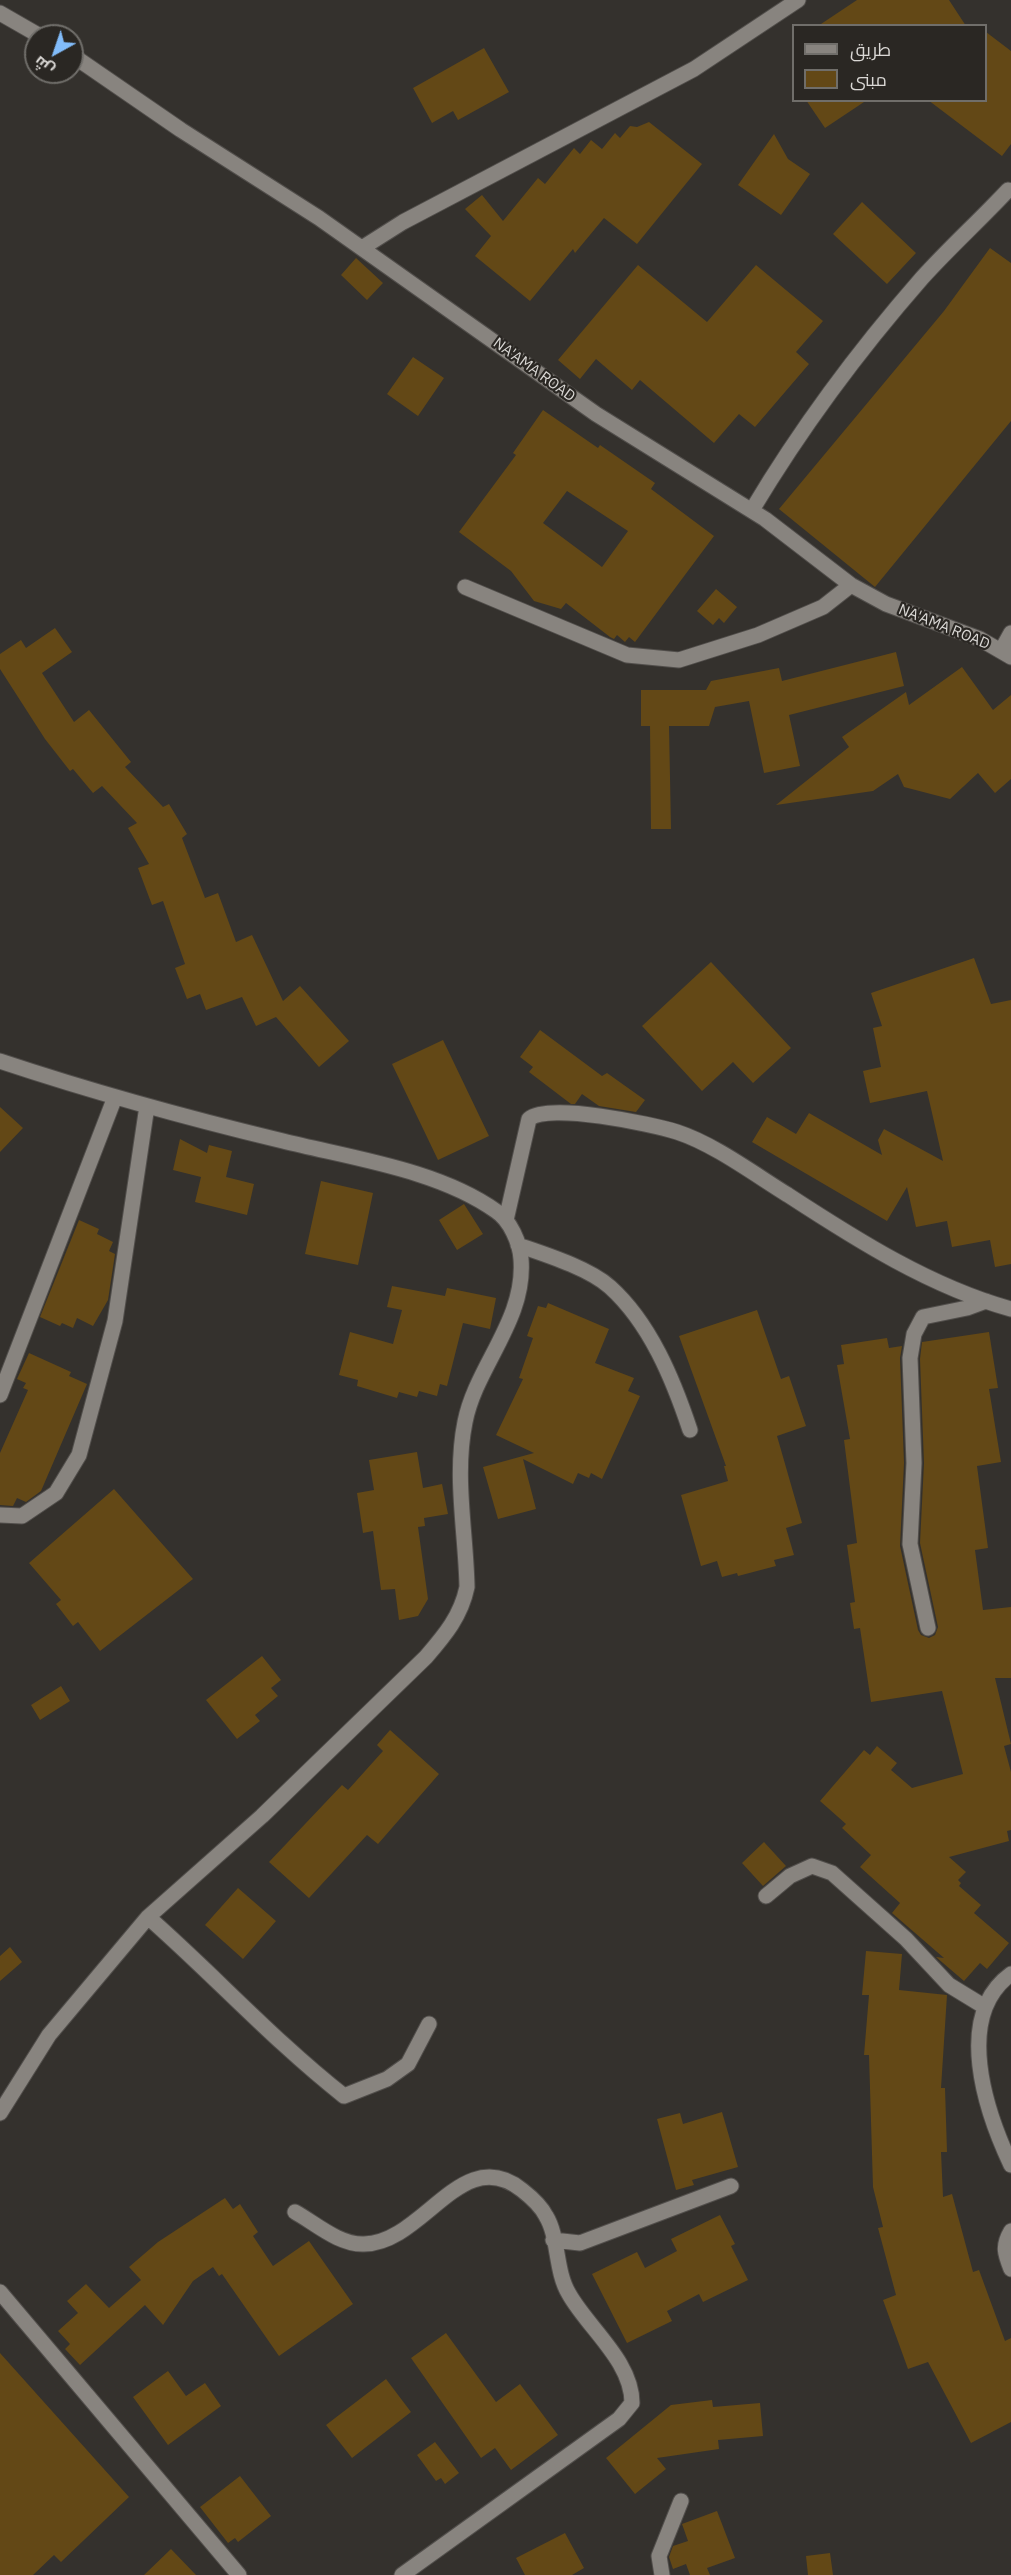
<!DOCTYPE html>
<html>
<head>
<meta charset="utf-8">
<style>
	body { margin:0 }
	#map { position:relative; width:1011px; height:2575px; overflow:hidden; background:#34312d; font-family:"IBM Plex Sans",Cairo,sans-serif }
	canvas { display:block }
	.legend { position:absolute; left:792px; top:24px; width:195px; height:78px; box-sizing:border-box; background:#2a2723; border:2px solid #706e6a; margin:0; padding:8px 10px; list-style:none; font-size:18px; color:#dad8d5 }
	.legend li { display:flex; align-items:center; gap:12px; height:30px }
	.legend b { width:30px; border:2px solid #706e6a }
	.north { position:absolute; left:24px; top:24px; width:60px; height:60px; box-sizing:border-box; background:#2a2723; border:2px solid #706e6a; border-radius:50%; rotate:220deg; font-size:16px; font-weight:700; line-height:24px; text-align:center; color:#dad8d5 }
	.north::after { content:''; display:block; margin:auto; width:21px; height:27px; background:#82bcfa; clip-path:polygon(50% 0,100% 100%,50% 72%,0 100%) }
</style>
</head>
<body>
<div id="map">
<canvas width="1011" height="2575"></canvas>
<ul class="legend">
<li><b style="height:8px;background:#88847f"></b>طريق</li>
<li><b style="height:16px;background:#634816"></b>مبنى</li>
</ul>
<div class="north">ش</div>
</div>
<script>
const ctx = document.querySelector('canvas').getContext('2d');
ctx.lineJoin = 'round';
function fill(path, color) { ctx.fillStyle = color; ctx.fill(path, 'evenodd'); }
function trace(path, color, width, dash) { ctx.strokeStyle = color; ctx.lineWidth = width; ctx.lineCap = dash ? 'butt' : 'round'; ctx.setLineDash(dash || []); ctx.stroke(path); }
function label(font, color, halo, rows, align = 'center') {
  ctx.font = font + ' "IBM Plex Sans",sans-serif'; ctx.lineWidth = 4.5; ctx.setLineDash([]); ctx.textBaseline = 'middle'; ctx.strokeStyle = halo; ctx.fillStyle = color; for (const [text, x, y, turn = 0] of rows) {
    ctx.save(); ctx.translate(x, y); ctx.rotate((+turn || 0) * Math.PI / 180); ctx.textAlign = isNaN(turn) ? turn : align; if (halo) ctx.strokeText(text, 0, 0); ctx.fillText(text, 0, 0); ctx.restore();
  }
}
fill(new Path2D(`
	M 857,0 L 949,0 L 966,26 L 818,26 Z
	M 986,32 L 1011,51 L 1011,144 L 1002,156 L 928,100 L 986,100 Z
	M 484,48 L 509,92 L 458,120 L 453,111 L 432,123 L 413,88 Z
	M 806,100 L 867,100 L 825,128 Z
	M 649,122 L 702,164 L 637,244 L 604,218 L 575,253 L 573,249 L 530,301 L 475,256 L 491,236 L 465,209 L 482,195 L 503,221 L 538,178 L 545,184 L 574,148 L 580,154 L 591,140 L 602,149 L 615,133 L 620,138 L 630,126 L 637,127 Z
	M 774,134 L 788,159 L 810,174 L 781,215 L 738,185 Z
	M 862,202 L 916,253 L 887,284 L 833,234 Z
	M 990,248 L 1011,263 L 1011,421 L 875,587 L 779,509 L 944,311 Z
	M 356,258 L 383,283 L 367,300 L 341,275 Z
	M 638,265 L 707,322 L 756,265 L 823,321 L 796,352 L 809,364 L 755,427 L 739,414 L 714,443 L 640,380 L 632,390 L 596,359 L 580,379 L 558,360 Z
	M 413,357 L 444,378 L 418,416 L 387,394 Z
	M 543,410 L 598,448 L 600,445 L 655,483 L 651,489 L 714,536 L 635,642 L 629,637 L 625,642 L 617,635 L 614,639 L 610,637 L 566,603 L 561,609 L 534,601 L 511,571 L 459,532 L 516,455 L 513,453 ZM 567,491 L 628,531 L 602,567 L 543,523 Z
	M 716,589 L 737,607 L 724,623 L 719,618 L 713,625 L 697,611 Z
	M 55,628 L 72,652 L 42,673 L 74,722 L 89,710 L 131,762 L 125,767 L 163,807 L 169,804 L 187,834 L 182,838 L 205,898 L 218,893 L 236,942 L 252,935 L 283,1001 L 300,986 L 349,1041 L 319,1067 L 276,1017 L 256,1026 L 242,997 L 206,1010 L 200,994 L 187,999 L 175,968 L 185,964 L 163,901 L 152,905 L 138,868 L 149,864 L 128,828 L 137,823 L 102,786 L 93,793 L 73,769 L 70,771 L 45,739 L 0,669 L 0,654 L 21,640 L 26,648 Z
	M 896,652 L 904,686 L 789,715 L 800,766 L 764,773 L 749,701 L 715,707 L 709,726 L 669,726 L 671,829 L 651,829 L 650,726 L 641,726 L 641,690 L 706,690 L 711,681 L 779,668 L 782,681 Z
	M 962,667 L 993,710 L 1011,695 L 1011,779 L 995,793 L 978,773 L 950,799 L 904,787 L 898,774 L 873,791 L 776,805 L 849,747 L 842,737 L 906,692 L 909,705 Z
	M 974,958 L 991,1004 L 1011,1000 L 1011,1264 L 995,1267 L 990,1240 L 952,1247 L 947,1221 L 916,1227 L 907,1187 L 887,1221 L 752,1142 L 767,1117 L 796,1134 L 809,1113 L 882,1155 L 878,1140 L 884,1129 L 943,1161 L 927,1091 L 870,1103 L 863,1071 L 881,1067 L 873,1028 L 882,1026 L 871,993 Z
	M 711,962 L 791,1048 L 753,1083 L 733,1062 L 702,1091 L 642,1026 Z
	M 540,1030 L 602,1076 L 607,1073 L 645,1100 L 636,1112 L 599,1106 L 582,1094 L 575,1104 L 571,1104 L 529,1072 L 533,1067 L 520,1057 Z
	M 443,1040 L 489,1136 L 438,1160 L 392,1064 Z
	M 0,1107 L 23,1128 L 0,1152 Z
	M 180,1139 L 207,1153 L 209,1145 L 232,1151 L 226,1177 L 254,1184 L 247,1215 L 195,1202 L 201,1177 L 173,1170 Z
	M 321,1181 L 373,1193 L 358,1265 L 305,1254 Z
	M 464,1204 L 483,1234 L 457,1250 L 439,1220 Z
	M 79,1220 L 99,1229 L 97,1234 L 113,1242 L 109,1251 L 115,1254 L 108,1300 L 93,1326 L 77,1318 L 73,1328 L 62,1323 L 60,1326 L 40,1317 Z
	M 392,1286 L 445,1296 L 447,1288 L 496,1298 L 490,1329 L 463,1323 L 447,1386 L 440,1384 L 437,1396 L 419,1391 L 417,1397 L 399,1392 L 397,1398 L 357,1386 L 358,1380 L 339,1375 L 350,1332 L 393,1344 L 402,1310 L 387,1307 Z
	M 548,1303 L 609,1329 L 595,1363 L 634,1378 L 628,1391 L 640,1396 L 602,1479 L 591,1473 L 589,1478 L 578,1473 L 573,1484 L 523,1459 L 536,1509 L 498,1519 L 483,1467 L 534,1453 L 496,1435 L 523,1379 L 519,1378 L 533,1338 L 527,1336 L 538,1306 L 546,1308 Z
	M 757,1310 L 781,1379 L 789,1376 L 806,1426 L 777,1436 L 802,1523 L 786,1528 L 794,1555 L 774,1560 L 776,1566 L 738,1576 L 737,1573 L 722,1577 L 717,1561 L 701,1566 L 681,1495 L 728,1481 L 724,1466 L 726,1466 L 679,1336 Z
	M 989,1332 L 998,1388 L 989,1389 L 1001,1462 L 977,1466 L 988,1548 L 975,1550 L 983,1610 L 1011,1607 L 1011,1678 L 995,1678 L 1011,1744 L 1004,1746 L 1011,1772 L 1011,1830 L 1007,1831 L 1009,1841 L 949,1857 L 966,1872 L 958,1880 L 961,1883 L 959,1886 L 981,1905 L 974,1913 L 1009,1943 L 987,1969 L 980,1963 L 964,1981 L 936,1957 L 944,1958 L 892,1913 L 900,1903 L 860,1867 L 871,1855 L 842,1828 L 846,1824 L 820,1801 L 864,1750 L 870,1755 L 877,1746 L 897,1763 L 891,1770 L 912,1788 L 963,1774 L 942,1691 L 871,1702 L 860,1628 L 854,1629 L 850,1603 L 855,1602 L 847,1545 L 857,1543 L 844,1440 L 850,1439 L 837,1365 L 844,1364 L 841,1345 L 887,1338 L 889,1348 L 902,1346 L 900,1358 L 904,1463 L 900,1546 L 918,1630 L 921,1635 L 929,1638 L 935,1635 L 938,1627 L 920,1543 L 924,1463 L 920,1359 L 922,1342 Z
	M 29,1353 L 71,1372 L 69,1376 L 87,1384 L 41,1491 L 26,1502 L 17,1498 L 13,1506 L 0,1505 L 0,1453 L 28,1390 L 23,1388 L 26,1383 L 17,1379 Z
	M 417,1452 L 423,1488 L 442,1484 L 448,1514 L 424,1518 L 425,1526 L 418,1527 L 428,1599 L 418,1616 L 399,1620 L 395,1589 L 381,1590 L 373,1531 L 363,1533 L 357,1493 L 374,1490 L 369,1460 Z
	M 114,1489 L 193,1579 L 100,1651 L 78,1622 L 73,1626 L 56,1604 L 61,1600 L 29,1563 Z
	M 262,1656 L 281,1680 L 271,1688 L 278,1696 L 255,1715 L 260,1721 L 237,1739 L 206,1700 Z
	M 61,1686 L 70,1701 L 40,1720 L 31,1705 Z
	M 390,1730 L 439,1774 L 378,1844 L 367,1835 L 309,1898 L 269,1862 L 342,1785 L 348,1790 L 383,1751 L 377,1745 Z
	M 764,1842 L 786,1866 L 763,1886 L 742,1863 Z
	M 238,1888 L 276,1921 L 243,1959 L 205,1925 Z
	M 10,1947 L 22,1962 L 0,1981 L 0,1956 Z
	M 866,1951 L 902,1954 L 899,1990 L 947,1995 L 941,2088 L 945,2088 L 947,2152 L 941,2152 L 943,2197 L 952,2194 L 973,2272 L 979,2270 L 1005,2341 L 1011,2338 L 1011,2422 L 971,2443 L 928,2362 L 908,2369 L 883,2300 L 896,2295 L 878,2228 L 883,2227 L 873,2187 L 869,2055 L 864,2055 L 869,1995 L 862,1995 Z
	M 722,2112 L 738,2167 L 692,2180 L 694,2185 L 676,2190 L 657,2119 L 680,2113 L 683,2124 Z
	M 225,2198 L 233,2209 L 240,2204 L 258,2232 L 253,2236 L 273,2266 L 309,2241 L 353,2304 L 279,2356 L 222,2274 L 219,2276 L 213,2267 L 193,2281 L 163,2325 L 145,2305 L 80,2365 L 65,2349 L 70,2344 L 58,2331 L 78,2313 L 67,2301 L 86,2284 L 109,2308 L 141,2280 L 129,2267 L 158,2242 Z
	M 720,2215 L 735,2244 L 731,2246 L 748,2280 L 703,2302 L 699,2294 L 667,2311 L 672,2321 L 627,2343 L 592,2274 L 637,2252 L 645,2268 L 677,2251 L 671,2239 Z
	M 446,2333 L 496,2402 L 520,2384 L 558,2435 L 511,2470 L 495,2448 L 481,2458 L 411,2358 Z
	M 0,2353 L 129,2497 L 61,2562 L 54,2555 L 33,2575 L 0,2575 Z
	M 168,2371 L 186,2396 L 205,2383 L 221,2406 L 168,2445 L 133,2397 Z
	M 386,2379 L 411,2412 L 352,2458 L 326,2425 Z
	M 712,2400 L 713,2407 L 760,2403 L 763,2436 L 718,2440 L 719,2449 L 657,2458 L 666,2469 L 635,2494 L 606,2458 L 671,2405 Z
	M 435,2442 L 459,2473 L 445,2484 L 441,2478 L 436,2481 L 417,2455 Z
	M 240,2476 L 271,2516 L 238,2542 L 235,2538 L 228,2543 L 200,2507 Z
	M 717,2511 L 735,2558 L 707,2568 L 710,2575 L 690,2575 L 686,2564 L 673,2569 L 669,2557 L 673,2546 L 688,2541 L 682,2524 Z
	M 565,2533 L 584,2568 L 572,2575 L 525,2575 L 516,2558 Z
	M 171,2549 L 196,2575 L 144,2575 Z
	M 830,2553 L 833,2575 L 808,2575 L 806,2556 Z`), '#634816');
const minor = new Path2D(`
	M 0,13 L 40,36
	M 72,55 L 181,130 L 319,218 L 596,414 L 765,519 L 851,585 L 886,604 L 980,639 L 1011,657
	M 362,248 L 403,222 L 694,69 L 798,0
	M 752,510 C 801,428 859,350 922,278 C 949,248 980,220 1008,190
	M 465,587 L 627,655 L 679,660 L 758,635 L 823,607 L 851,585
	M 1001,651 L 1011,633
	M 0,1061 C 93,1092 188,1118 283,1141 C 351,1158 439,1170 496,1211 C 510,1220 520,1243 521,1259 C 526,1320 476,1366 465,1422 C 454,1476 466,1533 467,1587 C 461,1616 445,1635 426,1657 L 262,1816 L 148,1917 L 49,2035 L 0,2113
	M 506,1220 L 529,1119 C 548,1102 651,1124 677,1132 C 714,1144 754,1174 788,1195 C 857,1240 931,1287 1011,1309
	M 518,1245 C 544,1254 589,1268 610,1287 C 650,1323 673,1379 690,1430
	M 0,1395 L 115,1097
	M 0,1515 L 22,1516 L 56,1493 L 79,1455 L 115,1321 L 147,1106
	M 928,1628 L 910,1544 L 914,1463 L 910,1358 L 914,1334 L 923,1317 L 967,1308 L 986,1301
	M 766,1896 L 790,1876 L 812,1866 L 832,1873 L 906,1939 L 949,1985 L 985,2007
	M 148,1917 C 214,1975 274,2041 344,2096 L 387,2079 L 408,2064 L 429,2024
	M 1011,1974 C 953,2016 986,2112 1011,2165
	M 295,2212 C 315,2223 339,2245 364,2244 C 424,2243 462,2142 522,2190 C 531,2197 541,2206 546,2216 C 559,2237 555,2271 569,2294 C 588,2328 632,2361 632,2403 L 619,2419 L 402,2575
	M 1011,2231 C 1002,2246 1005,2254 1011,2269
	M 553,2240 L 580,2243 L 731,2186
	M 0,2292 L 239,2575
	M 662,2575 L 659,2556 L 681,2501`);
trace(minor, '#514e4b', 17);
trace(minor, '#88847f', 15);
label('15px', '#dad8d5', '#2a2723', [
	["NA'AMA ROAD",534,370,36],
	["NA'AMA ROAD",944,627,22]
]);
</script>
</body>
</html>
